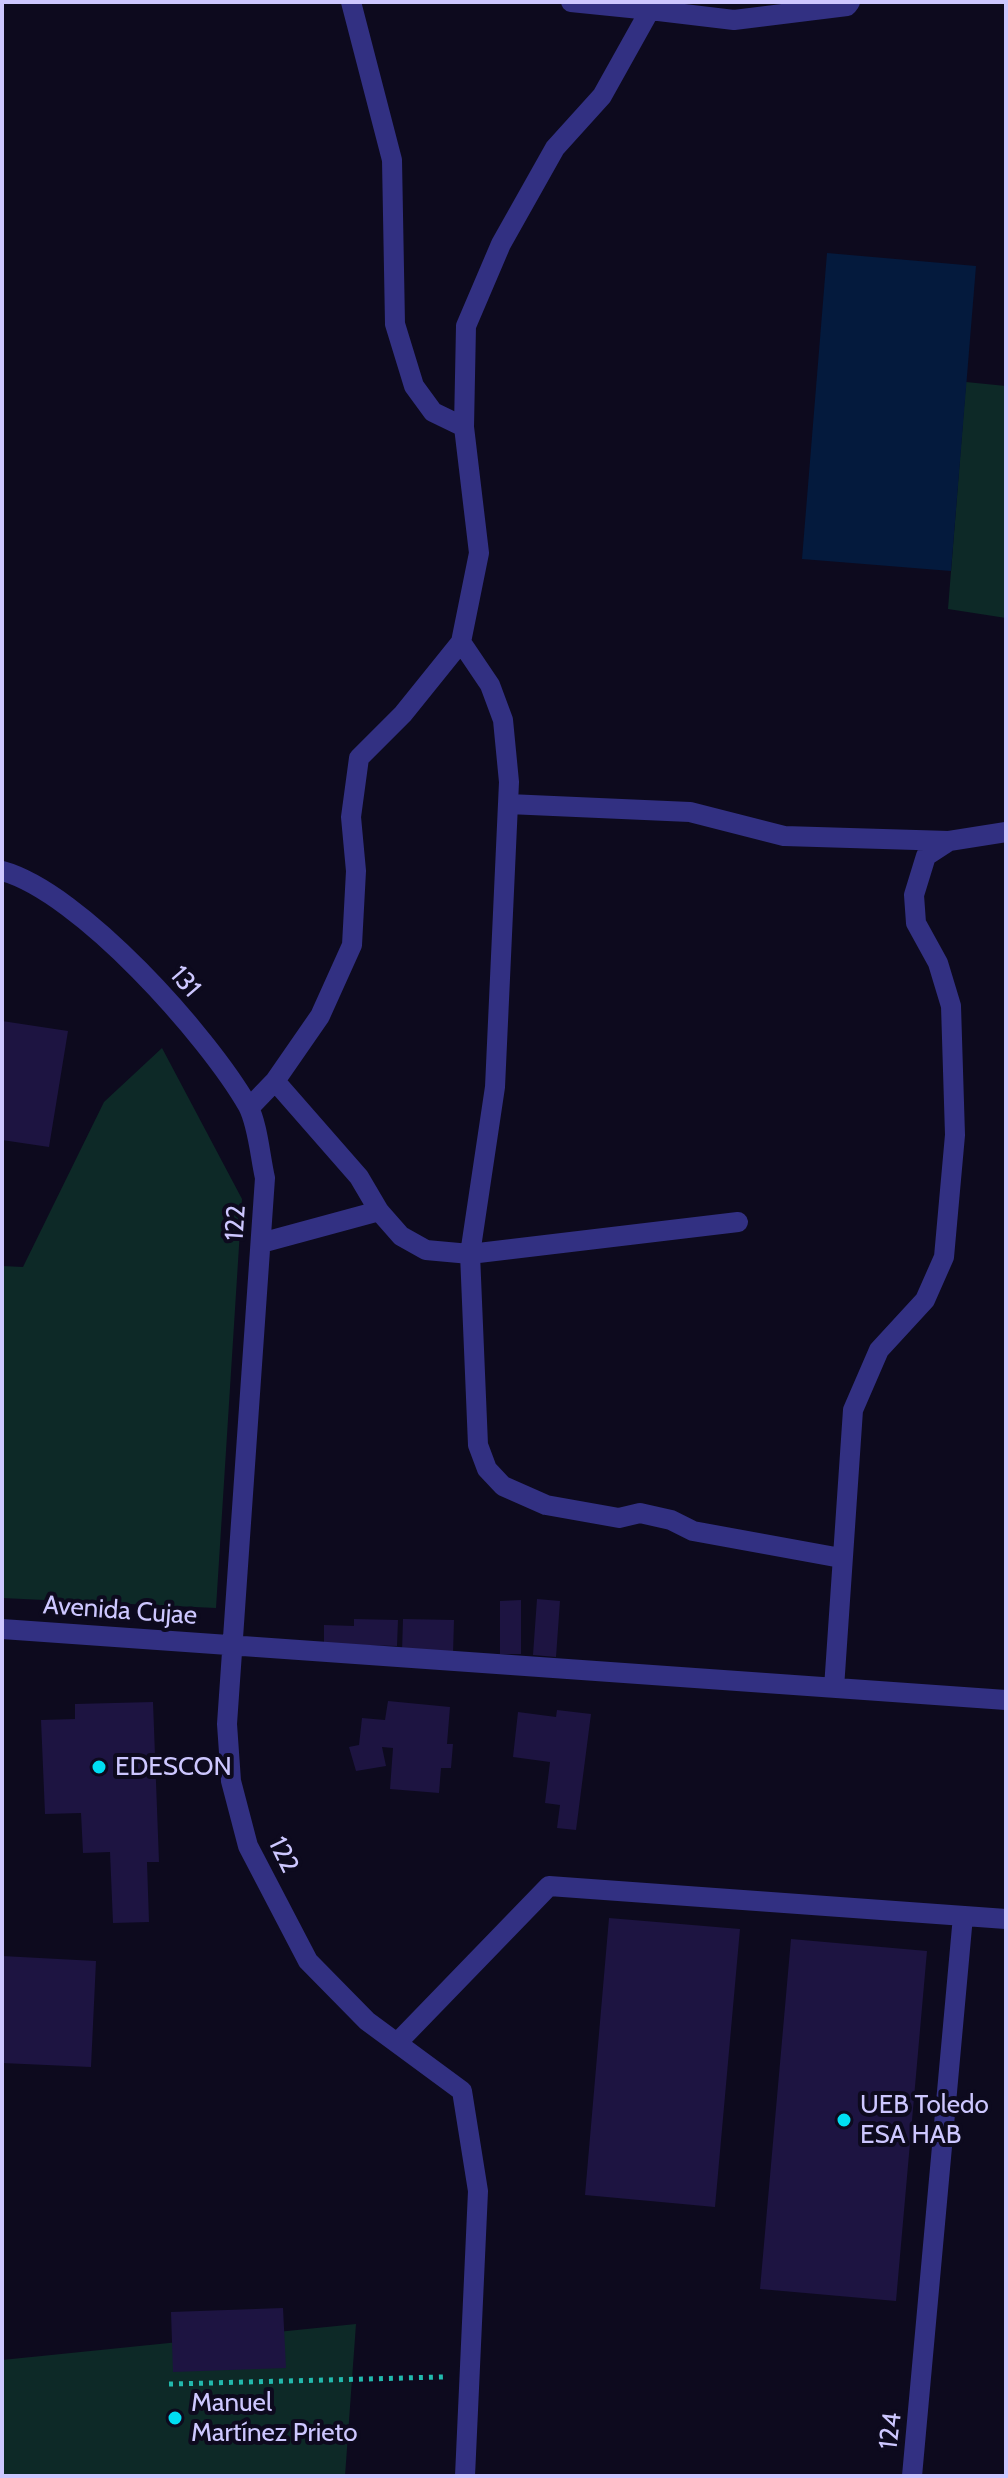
<!DOCTYPE html>
<html>
<head>
<meta charset="utf-8">
<style>
	body { margin:0 }
	#map { position:relative; width:1008px; height:2478px; overflow:hidden; background:#0d0a1e; font-family:Cabin,sans-serif }
	canvas { display:block }
	.frame { position:absolute; inset:0; border:4px solid #cdc7ff; pointer-events:none }
</style>
</head>
<body>
<div id="map">
<canvas width="1008" height="2478"></canvas>
<div class="frame"></div>
</div>
<script>
const ctx = document.querySelector('canvas').getContext('2d');
ctx.lineJoin = 'round';
function fill(path, color) { ctx.fillStyle = color; ctx.fill(path, 'evenodd'); }
function trace(path, color, width, dash) { ctx.strokeStyle = color; ctx.lineWidth = width; ctx.lineCap = dash ? 'butt' : 'round'; ctx.setLineDash(dash || []); ctx.stroke(path); }
function label(font, color, halo, rows, align = 'center') {
  ctx.font = font + ' Cabin,sans-serif'; ctx.lineWidth = 8; ctx.setLineDash([]); ctx.textBaseline = 'middle'; ctx.strokeStyle = halo; ctx.fillStyle = color; for (const [text, x, y, turn = 0] of rows) {
    ctx.save(); ctx.translate(x, y); ctx.rotate((+turn || 0) * Math.PI / 180); ctx.textAlign = isNaN(turn) ? turn : align; if (halo) ctx.strokeText(text, 0, 0); ctx.fillText(text, 0, 0); ctx.restore();
  }
}
fill(new Path2D(`
	M 966,382 L 1006,386 L 1006,618 L 948,609 Z
	M 162,1048 L 242,1199 L 216,1608 L 2,1598 L 2,1266 L 23,1267 L 104,1102 Z
	M 356,2324 L 345,2476 L 2,2476 L 2,2360 Z`), '#0d2927');
fill(new Path2D(`
	M 827,253 L 976,266 L 951,571 L 802,559 Z`), '#041a3d');
fill(new Path2D(`
	M 2,1021 L 68,1031 L 49,1147 L 2,1140 Z
	M 537,1599 L 560,1601 L 556,1657 L 533,1655 Z
	M 521,1600 L 521,1654 L 500,1654 L 500,1601 Z
	M 354,1619 L 398,1620 L 397,1646 L 324,1644 L 324,1625 L 354,1626 Z
	M 403,1619 L 454,1620 L 453,1654 L 402,1652 Z
	M 388,1701 L 450,1707 L 447,1744 L 453,1744 L 451,1768 L 441,1768 L 439,1793 L 390,1789 L 393,1748 L 382,1747 L 386,1766 L 356,1771 L 349,1747 L 359,1745 L 362,1718 L 385,1720 Z
	M 153,1702 L 159,1862 L 147,1862 L 149,1922 L 113,1923 L 110,1852 L 83,1853 L 81,1813 L 45,1814 L 41,1720 L 75,1719 L 75,1704 Z
	M 557,1710 L 591,1714 L 576,1830 L 557,1828 L 560,1805 L 545,1803 L 550,1762 L 513,1757 L 518,1712 L 556,1717 Z
	M 609,1918 L 740,1929 L 715,2207 L 585,2195 Z
	M 791,1939 L 927,1951 L 896,2301 L 760,2289 Z
	M 2,1956 L 96,1961 L 91,2067 L 2,2063 Z
	M 283,2308 L 286,2368 L 173,2372 L 171,2312 Z`), '#1d1441');
trace(new Path2D(`
	M 169,2384 L 443,2377`), '#22b9ad', 5, [4, 6]);
trace(new Path2D(`
	M 351,2 L 392,160 L 395,324 L 414,386 L 433,412 L 464,427
	M 571,2 L 650,10
	M 461,642 L 490,685 L 503,720 L 509,782 L 495,1087 L 470,1254 L 478,1445 L 487,1469 L 503,1486 L 546,1505 L 619,1518 L 640,1513 L 671,1520 L 693,1531 L 841,1558
	M 508,804 L 690,812 L 784,836 L 949,841 L 1006,832
	M 2,871 C 80,892 208,1036 248,1106 C 258,1125 260,1156 265,1178 L 227,1724 L 231,1781 L 248,1846 L 308,1961 L 367,2021 L 462,2091 L 478,2191 L 465,2476
	M 275,1081 L 359,1177 L 379,1211 L 401,1236 L 426,1250 L 470,1254 L 738,1222
	M 249,1108 L 275,1081 L 320,1016 L 352,945 L 356,871 L 351,817 L 359,758 L 403,714 L 461,642 L 479,553 L 464,427 L 466,326 L 501,244 L 555,148 L 602,96 L 650,10 L 734,20 L 847,6 L 850,2
	M 261,1243 L 379,1211
	M 2,1629 L 1006,1700
	M 834,1688 L 853,1410 L 879,1350 L 925,1300 L 944,1257 L 955,1135 L 951,1006 L 938,963 L 916,923 L 914,895 L 926,856 L 949,841
	M 397,2043 L 549,1886 L 1006,1919
	M 912,2476 L 963,1916`), '#323082', 20);
for (const [x, y, r, color] of [
	[99,1767,8,"#00def2"],
	[844,2120,8,"#00def2"],
	[175,2418,8,"#00def2"]
]) { const dot = new Path2D(); dot.arc(x, y, r, 0, 2 * Math.PI); ctx.fillStyle = color; ctx.fill(dot); trace(dot, '#0d0a1e', 3); }
label('26px', '#cdc7ff', '#0d0a1e', [
	["131",185,982,49],
	["122",236,1223,-86],
	["Avenida Cujae",120,1611,4],
	["122",283,1855,64],
	["124",891,2431,-83]
]);
label('26px', '#cdc7ff', '#0d0a1e', [
	["EDESCON",115,1767],
	["UEB Toledo",860,2105],
	["ESA HAB",860,2135],
	["Manuel",191,2403],
	["Martínez Prieto",191,2433]
], 'left');
</script>
</body>
</html>
